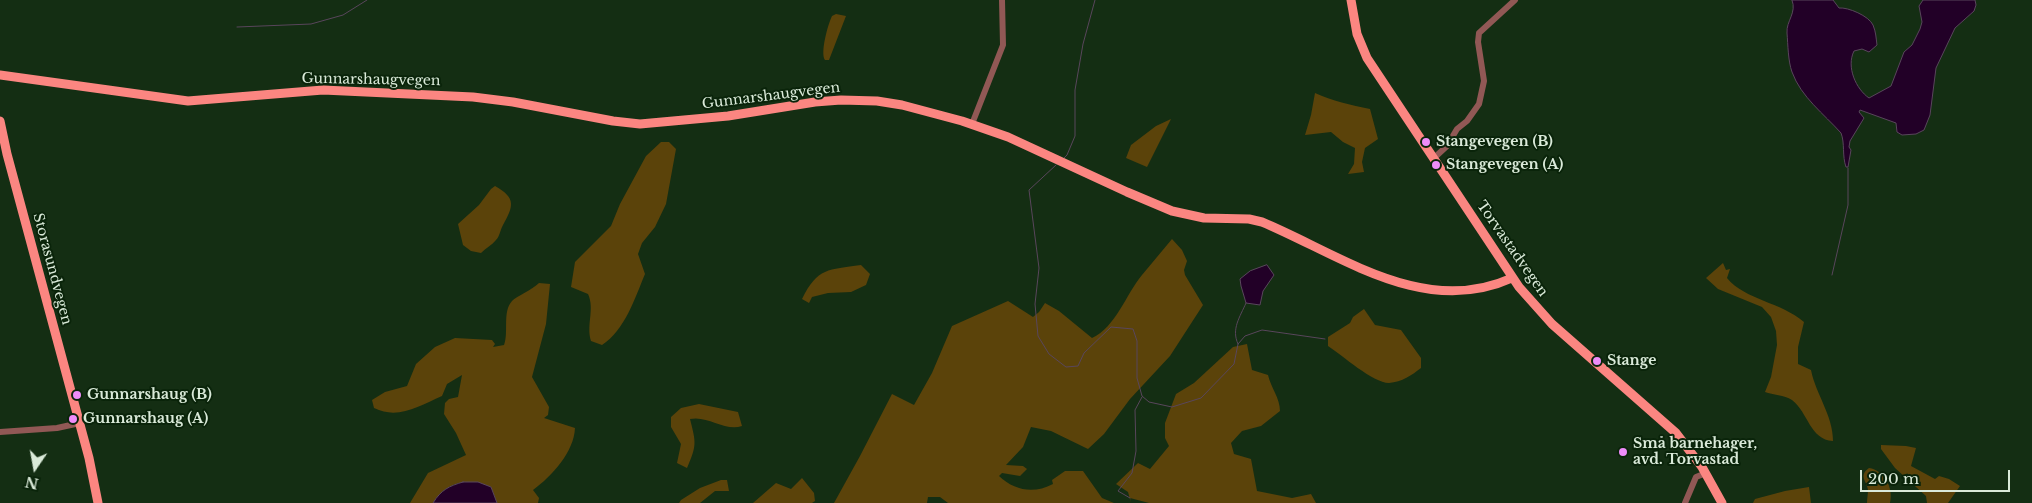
<!DOCTYPE html>
<html>
<head>
<meta charset="utf-8">
<style>
	body { margin:0 }
	#map { position:relative; width:2032px; height:503px; overflow:hidden; background:#142e13; font-family:"Libre Baskerville",serif }
	canvas { display:block }
	.north { position:absolute; left:10px; top:443px; width:50px; height:50px; -webkit-text-stroke:4px #0a240a; paint-order:stroke; rotate:192deg; font-size:14px; font-weight:700; line-height:20px; text-align:center; color:#daead9 }
	.north::after { content:''; display:block; margin:auto; width:18px; height:22px; background:#daead9; clip-path:polygon(50% 0,100% 100%,50% 72%,0 100%) }
	.scale { position:absolute; left:1860px; top:470px; width:150px; height:22px; box-sizing:border-box; border:2px solid #daead9; border-top:0; padding-left:6px; font-size:15px; line-height:18px; white-space:nowrap; color:#daead9; -webkit-text-stroke:4px #0a240a; paint-order:stroke }
</style>
</head>
<body>
<div id="map">
<canvas width="2032" height="503"></canvas>
<div class="north">N</div>
<div class="scale">200 m</div>
</div>
<script>
const ctx = document.querySelector('canvas').getContext('2d');
ctx.lineJoin = 'round';
function fill(path, color) { ctx.fillStyle = color; ctx.fill(path, 'evenodd'); }
function trace(path, color, width, dash) { ctx.strokeStyle = color; ctx.lineWidth = width; ctx.lineCap = dash ? 'butt' : 'round'; ctx.setLineDash(dash || []); ctx.stroke(path); }
function label(font, color, halo, rows, align = 'center') {
  ctx.font = font + ' "Libre Baskerville",serif'; ctx.lineWidth = 4; ctx.setLineDash([]); ctx.textBaseline = 'middle'; ctx.strokeStyle = halo; ctx.fillStyle = color; for (const [text, x, y, turn = 0] of rows) {
    ctx.save(); ctx.translate(x, y); ctx.rotate((+turn || 0) * Math.PI / 180); ctx.textAlign = isNaN(turn) ? turn : align; if (halo) ctx.strokeText(text, 0, 0); ctx.fillText(text, 0, 0); ctx.restore();
  }
}
fill(new Path2D(`
	M 836,14 L 846,16 L 829,60 L 825,60 C 820,53 828,24 832,16 Z
	M 1315,93 C 1332,101 1351,105 1370,109 L 1378,139 L 1365,148 L 1362,162 L 1364,172 L 1348,174 L 1354,164 L 1355,148 L 1343,142 L 1331,132 L 1305,135 L 1311,115 Z
	M 1171,119 L 1147,167 L 1126,158 L 1131,145 L 1156,126 Z
	M 661,142 L 669,142 L 676,149 L 666,204 L 655,227 L 642,243 L 638,254 L 645,274 C 635,298 625,330 602,345 L 591,341 C 586,325 595,309 588,294 L 571,287 L 575,262 L 611,226 L 620,204 L 646,156 Z
	M 495,186 C 517,198 513,207 503,225 C 500,230 500,236 496,240 C 492,245 486,248 481,253 L 471,251 L 463,245 L 458,224 L 479,205 L 491,189 Z
	M 1172,239 L 1182,250 L 1187,261 L 1184,270 L 1185,275 L 1203,305 L 1170,356 L 1130,399 L 1104,434 L 1088,449 L 1051,431 L 1031,427 L 1023,447 L 1006,465 L 1023,466 L 1027,469 L 1020,476 L 1002,473 L 999,476 C 1015,491 1034,494 1053,484 L 1052,480 L 1065,471 L 1083,471 L 1102,498 L 1114,503 L 948,503 L 940,497 L 928,497 L 927,503 L 834,503 L 860,456 L 892,394 L 914,405 L 932,373 L 952,326 L 1008,301 L 1033,317 L 1039,312 L 1045,303 L 1059,311 L 1092,338 C 1116,327 1126,294 1142,275 C 1152,263 1162,251 1172,239 Z
	M 1723,263 L 1726,270 L 1730,269 L 1727,278 C 1745,300 1781,302 1804,322 L 1798,347 L 1798,364 L 1811,370 C 1816,395 1833,415 1833,441 C 1810,440 1808,412 1792,400 C 1784,395 1773,395 1765,392 L 1771,377 L 1777,345 L 1776,331 L 1771,317 L 1762,307 L 1718,289 L 1706,278 Z
	M 861,265 L 870,274 L 866,285 L 851,292 L 828,293 L 812,297 L 809,303 L 802,299 C 818,267 828,270 861,265 Z
	M 539,283 L 550,284 L 546,324 L 532,377 L 549,407 L 548,415 L 544,418 L 575,428 C 574,452 552,476 533,490 L 539,498 L 538,503 L 497,503 L 491,487 C 466,479 448,480 433,503 L 410,503 L 428,473 L 466,455 L 456,433 L 444,414 L 445,403 L 449,399 L 458,397 L 462,375 L 447,384 L 442,396 C 419,406 398,420 374,408 L 372,400 L 385,392 L 407,386 L 416,364 L 435,347 L 455,338 L 492,340 L 495,344 L 493,347 L 504,345 C 509,332 502,312 512,301 C 517,296 532,290 539,283 Z
	M 1364,309 L 1375,325 L 1401,330 L 1421,358 L 1421,368 C 1412,375 1402,382 1389,383 C 1373,383 1342,355 1328,346 L 1328,337 L 1350,323 L 1353,317 Z
	M 1247,344 L 1252,370 L 1268,375 C 1271,388 1280,398 1280,411 L 1261,426 L 1242,431 L 1231,443 L 1234,454 L 1251,459 L 1257,491 L 1292,498 L 1311,494 L 1316,503 L 1149,503 L 1130,498 L 1131,503 L 1128,492 L 1116,484 L 1138,463 L 1150,469 L 1169,446 L 1165,438 L 1165,423 L 1176,394 L 1194,383 L 1233,347 Z
	M 699,404 L 738,412 L 742,426 C 725,432 708,415 690,419 C 696,443 697,445 687,468 L 677,463 L 681,444 L 671,427 L 671,417 L 681,408 Z
	M 1881,445 L 1906,446 L 1916,448 L 1911,466 L 1935,479 L 1939,476 L 1949,479 L 1960,486 L 1948,503 L 1927,503 L 1926,496 L 1895,468 L 1881,449 Z
	M 1869,468 C 1884,470 1894,488 1890,503 L 1867,503 C 1867,499 1868,494 1868,490 C 1867,481 1858,476 1869,468 Z
	M 802,478 L 814,493 L 815,501 L 812,503 L 753,503 L 776,483 L 791,489 Z
	M 721,480 L 727,480 L 729,491 L 715,491 L 700,503 L 679,503 L 681,500 L 700,488 Z
	M 1809,487 L 1811,503 L 1753,503 L 1755,499 L 1785,491 Z`), '#5b430a');
const water = new Path2D(`
	M 1792,0 L 1833,0 L 1839,8 C 1848,7 1869,16 1873,25 C 1876,32 1876,38 1877,45 L 1869,52 L 1862,49 L 1854,51 C 1846,67 1856,89 1869,98 L 1891,86 L 1904,52 L 1912,45 L 1920,29 L 1922,22 L 1919,6 L 1923,0 L 1975,0 L 1976,5 L 1974,11 L 1955,28 L 1936,68 L 1930,115 L 1924,130 L 1916,134 L 1902,135 L 1897,132 L 1896,123 L 1860,110 L 1859,112 L 1864,118 L 1850,141 L 1849,147 L 1851,150 L 1848,167 L 1846,167 C 1842,156 1845,143 1841,133 C 1824,114 1801,97 1792,72 C 1788,61 1788,45 1787,33 C 1786,21 1797,13 1792,0 Z
	M 1267,265 L 1274,275 L 1263,291 L 1260,305 L 1246,303 L 1241,286 L 1240,279 L 1250,271 Z
	M 463,482 L 478,482 L 491,487 L 497,503 L 433,503 C 441,490 449,486 463,482 Z`);
fill(water, '#220027');
trace(water, '#59465c', 1);
trace(new Path2D(`
	M 237,27 L 311,24 L 343,15 L 367,0
	M 1063,159 L 1067,155 L 1075,136 L 1075,90 L 1083,44 L 1095,0
	M 1056,165 L 1029,190 L 1039,268 L 1035,304 L 1038,336 L 1049,354 L 1066,367 L 1078,366 L 1084,353 L 1111,327 L 1133,329 L 1137,341 L 1137,378 L 1142,396 L 1149,402 L 1172,407 L 1201,398 L 1234,364 L 1238,344 L 1245,336 L 1262,330 L 1325,339
	M 1832,275 L 1848,205 L 1848,168
	M 1238,344 C 1231,329 1240,317 1246,303
	M 1130,498 L 1118,491 L 1132,473 L 1136,451 L 1135,410 L 1142,397`), '#59465c', 1);
trace(new Path2D(`
	M 972,124 L 1003,45 L 1002,0
	M 1434,158 L 1447,146 L 1457,129 L 1467,121 L 1479,104 L 1484,81 L 1478,42 L 1479,33 L 1515,0
	M 0,432 L 57,428 L 80,423
	M 1685,503 L 1696,477 L 1706,473`), '#915855', 6);
trace(new Path2D(`
	M 1351,0 L 1357,34 L 1367,58 L 1519,287 L 1552,324 L 1676,433 L 1702,467 L 1722,503
	M 0,75 L 188,101 L 323,90 L 473,97 L 513,102 L 613,121 L 640,124 L 728,116 L 815,102 L 841,100 L 877,101 L 902,105 L 962,121 L 1008,137 L 1127,192 L 1172,211 L 1204,218 L 1249,219 L 1262,222 C 1341,255 1424,318 1512,278
	M 0,121 L 7,154 L 89,458 L 98,503`), '#fb8681', 9);
for (const [x, y, r, color] of [
	[1426,142,5,"#ee8cf9"],
	[1436,165,5,"#ee8cf9"],
	[1597,361,5,"#ee8cf9"],
	[77,395,5,"#ee8cf9"],
	[73,419,5,"#ee8cf9"],
	[1623,452,5,"#ee8cf9"]
]) { const dot = new Path2D(); dot.arc(x, y, r, 0, 2 * Math.PI); ctx.fillStyle = color; ctx.fill(dot); trace(dot, '#0a240a', 2); }
label('14px', '#daead9', '#0a240a', [
	["Gunnarshaugvegen",371,80,1],
	["Gunnarshaugvegen",771,96,-7],
	["Torvastadvegen",1512,249,55],
	["Storasundvegen",52,269,75]
]);
label('bold 14px', '#daead9', '#0a240a', [
	["Stangevegen (B)",1436,142],
	["Stangevegen (A)",1446,165],
	["Stange",1607,361],
	["Gunnarshaug (B)",87,395],
	["Gunnarshaug (A)",83,419],
	["Små barnehager,",1633,444],
	["avd. Torvastad",1633,460]
], 'left');
</script>
</body>
</html>
